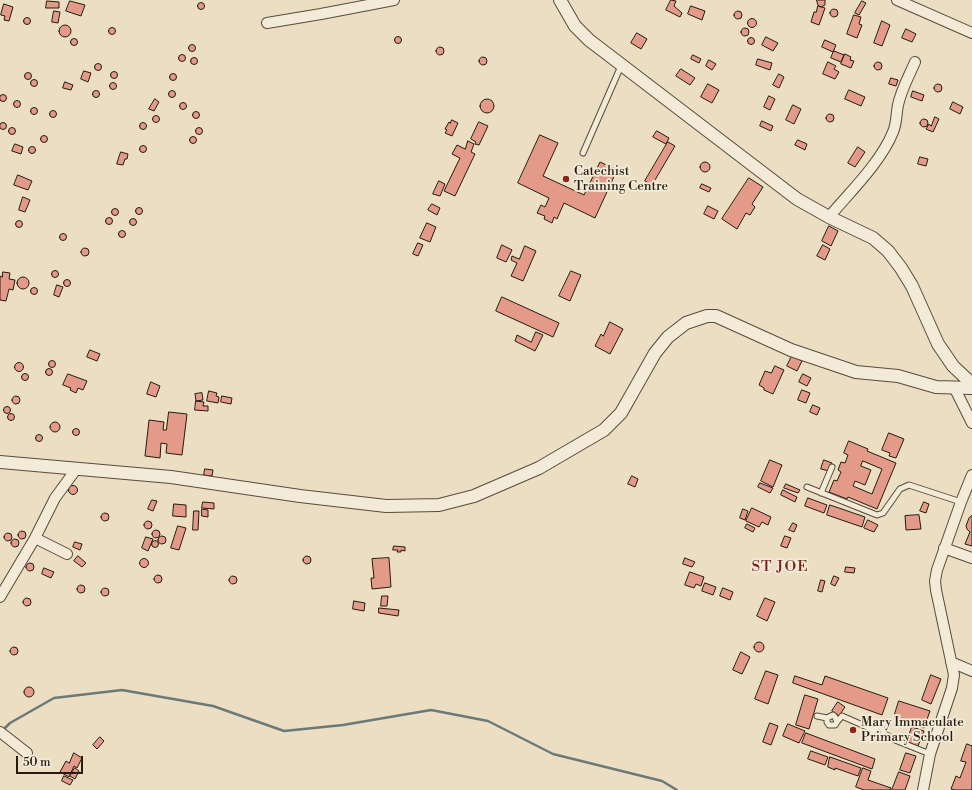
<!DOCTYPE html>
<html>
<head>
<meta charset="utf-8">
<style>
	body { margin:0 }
	#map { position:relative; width:972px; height:790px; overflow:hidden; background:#ecdec3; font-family:"Libre Bodoni",serif }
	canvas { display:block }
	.scale { position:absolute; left:16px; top:756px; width:67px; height:18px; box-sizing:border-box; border:2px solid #251b0e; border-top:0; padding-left:5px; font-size:12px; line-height:14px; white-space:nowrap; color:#251b0e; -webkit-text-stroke:3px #f3ead8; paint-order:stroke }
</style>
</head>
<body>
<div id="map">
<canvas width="972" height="790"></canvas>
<div class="scale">50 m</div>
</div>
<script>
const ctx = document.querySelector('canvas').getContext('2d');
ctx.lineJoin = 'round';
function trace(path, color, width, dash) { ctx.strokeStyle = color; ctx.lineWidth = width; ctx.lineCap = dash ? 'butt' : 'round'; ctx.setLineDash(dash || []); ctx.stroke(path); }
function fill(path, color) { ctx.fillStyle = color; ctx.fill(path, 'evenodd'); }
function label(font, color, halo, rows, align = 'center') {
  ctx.font = font + ' "Libre Bodoni",serif'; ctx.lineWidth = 3.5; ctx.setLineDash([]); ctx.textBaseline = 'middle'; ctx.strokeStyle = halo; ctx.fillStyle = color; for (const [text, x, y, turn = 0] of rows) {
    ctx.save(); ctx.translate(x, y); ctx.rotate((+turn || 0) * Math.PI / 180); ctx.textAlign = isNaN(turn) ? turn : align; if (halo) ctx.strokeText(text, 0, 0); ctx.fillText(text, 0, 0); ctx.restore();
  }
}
trace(new Path2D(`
	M 3,730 L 10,723 L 54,698 L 122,690 L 213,706 L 284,731 L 343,725 L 431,710 L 488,721 L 553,754 L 662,781 L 677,790`), '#6c7a77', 2.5);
const building = new Path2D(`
	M 671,0 L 676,1 L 674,6 L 682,13 L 680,17 L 666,10 Z
	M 817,0 L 825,0 L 825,5 L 821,7 L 818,5 Z
	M 47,1 L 59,2 L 59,8 L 46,8 Z
	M 70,1 L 85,5 L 81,16 L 66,11 Z
	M 862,1 L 866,3 L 859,15 L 855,13 Z
	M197.5 6a3.5 3.5 0 1 1 7 0a3.5 3.5 0 1 1-7 0Z
	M 4,4 L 13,7 L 9,21 L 4,20 L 5,16 L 1,15 Z
	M 691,6 L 705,11 L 702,20 L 688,14 Z
	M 818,6 L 825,8 L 819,25 L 811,22 L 814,12 L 816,12 Z
	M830 13a4 4 0 1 1 8 0a4 4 0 1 1-8 0Z
	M734 15a4 4 0 1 1 8 0a4 4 0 1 1-8 0Z
	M 54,11 L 60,12 L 58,23 L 52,22 Z
	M 854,15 L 861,17 L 859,24 L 862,25 L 857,38 L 847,34 Z
	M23.5 21a3.5 3.5 0 1 1 7 0a3.5 3.5 0 1 1-7 0Z
	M747.5 23a4.5 4.5 0 1 1 9 0a4.5 4.5 0 1 1-9 0Z
	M 882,21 L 890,25 L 882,46 L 874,43 Z
	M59 31a6 6 0 1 1 12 0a6 6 0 1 1-12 0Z
	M108.5 31a3.5 3.5 0 1 1 7 0a3.5 3.5 0 1 1-7 0Z
	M741 32a4 4 0 1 1 8 0a4 4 0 1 1-8 0Z
	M 906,29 L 916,34 L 912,42 L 902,38 Z
	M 637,33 L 647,39 L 641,49 L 631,43 Z
	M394.5 40a3.5 3.5 0 1 1 7 0a3.5 3.5 0 1 1-7 0Z
	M 766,37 L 778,43 L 773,51 L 762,45 Z
	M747.5 41a3.5 3.5 0 1 1 7 0a3.5 3.5 0 1 1-7 0Z
	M70.5 42a3.5 3.5 0 1 1 7 0a3.5 3.5 0 1 1-7 0Z
	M 825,40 L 836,45 L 833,52 L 822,47 Z
	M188.5 48a3.5 3.5 0 1 1 7 0a3.5 3.5 0 1 1-7 0Z
	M436 51a4 4 0 1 1 8 0a4 4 0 1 1-8 0Z
	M 834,51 L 844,55 L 841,62 L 831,58 Z
	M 845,54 L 851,57 L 850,60 L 854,61 L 851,68 L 841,64 Z
	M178.5 58a3.5 3.5 0 1 1 7 0a3.5 3.5 0 1 1-7 0Z
	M 693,55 L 701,59 L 699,63 L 691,59 Z
	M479 61a4 4 0 1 1 8 0a4 4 0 1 1-8 0Z
	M190.5 61a3.5 3.5 0 1 1 7 0a3.5 3.5 0 1 1-7 0Z
	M 758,59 L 772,63 L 770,70 L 756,65 Z
	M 709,60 L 716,64 L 712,70 L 706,66 Z
	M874 66a4 4 0 1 1 8 0a4 4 0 1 1-8 0Z
	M 828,62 L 836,66 L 834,69 L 839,72 L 835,79 L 823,74 Z
	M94.5 67a3.5 3.5 0 1 1 7 0a3.5 3.5 0 1 1-7 0Z
	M 681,69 L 695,78 L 690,85 L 676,76 Z
	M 84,71 L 91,73 L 88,82 L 81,79 Z
	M110.5 75a3.5 3.5 0 1 1 7 0a3.5 3.5 0 1 1-7 0Z
	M24.5 76a3.5 3.5 0 1 1 7 0a3.5 3.5 0 1 1-7 0Z
	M169.5 77a3.5 3.5 0 1 1 7 0a3.5 3.5 0 1 1-7 0Z
	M 779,74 L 784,77 L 779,88 L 773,85 Z
	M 891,78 L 898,80 L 896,86 L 889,84 Z
	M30.5 83a3.5 3.5 0 1 1 7 0a3.5 3.5 0 1 1-7 0Z
	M 65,82 L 73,85 L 71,90 L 63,88 Z
	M109.5 86a3.5 3.5 0 1 1 7 0a3.5 3.5 0 1 1-7 0Z
	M 708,84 L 719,90 L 712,103 L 701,97 Z
	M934 88a4 4 0 1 1 8 0a4 4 0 1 1-8 0Z
	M 849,90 L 865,97 L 861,106 L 845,99 Z
	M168.5 94a3.5 3.5 0 1 1 7 0a3.5 3.5 0 1 1-7 0Z
	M92.5 94a3.5 3.5 0 1 1 7 0a3.5 3.5 0 1 1-7 0Z
	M 913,91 L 924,95 L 922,101 L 911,97 Z
	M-0.5 98a3.5 3.5 0 1 1 7 0a3.5 3.5 0 1 1-7 0Z
	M 769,96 L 775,99 L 770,110 L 764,107 Z
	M 155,99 L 159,102 L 154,111 L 149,109 Z
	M480 106a7 7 0 1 1 14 0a7 7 0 1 1-14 0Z
	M13.5 104a3.5 3.5 0 1 1 7 0a3.5 3.5 0 1 1-7 0Z
	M 953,102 L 963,107 L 960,114 L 950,109 Z
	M179.5 106a3.5 3.5 0 1 1 7 0a3.5 3.5 0 1 1-7 0Z
	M 793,105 L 801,109 L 794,124 L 786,120 Z
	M30.5 111a3.5 3.5 0 1 1 7 0a3.5 3.5 0 1 1-7 0Z
	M49.5 114a3.5 3.5 0 1 1 7 0a3.5 3.5 0 1 1-7 0Z
	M192.5 115a3.5 3.5 0 1 1 7 0a3.5 3.5 0 1 1-7 0Z
	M826 118a4 4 0 1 1 8 0a4 4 0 1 1-8 0Z
	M152.5 119a3.5 3.5 0 1 1 7 0a3.5 3.5 0 1 1-7 0Z
	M 935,117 L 939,119 L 933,132 L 926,129 L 929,124 L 931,126 Z
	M920 123a4 4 0 1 1 8 0a4 4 0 1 1-8 0Z
	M 452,120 L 458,123 L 452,136 L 445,133 L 447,130 L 445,129 L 449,122 L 450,123 Z
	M 762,121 L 773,126 L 771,131 L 760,126 Z
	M 479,122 L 488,126 L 479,145 L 475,144 L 476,142 L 471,139 Z
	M139.5 126a3.5 3.5 0 1 1 7 0a3.5 3.5 0 1 1-7 0Z
	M-0.5 126a3.5 3.5 0 1 1 7 0a3.5 3.5 0 1 1-7 0Z
	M8.5 131a3.5 3.5 0 1 1 7 0a3.5 3.5 0 1 1-7 0Z
	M195.5 131a3.5 3.5 0 1 1 7 0a3.5 3.5 0 1 1-7 0Z
	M 657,131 L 669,138 L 666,144 L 653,137 Z
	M 540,135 L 558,143 L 543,176 L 584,195 L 600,162 L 617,170 L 595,218 L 564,203 L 557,219 L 554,217 L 552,223 L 544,219 L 545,216 L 537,213 L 541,205 L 545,207 L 549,198 L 518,183 Z
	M40.5 139a3.5 3.5 0 1 1 7 0a3.5 3.5 0 1 1-7 0Z
	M189.5 140a3.5 3.5 0 1 1 7 0a3.5 3.5 0 1 1-7 0Z
	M 798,140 L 807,144 L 805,150 L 795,145 Z
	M 468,141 L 474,144 L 471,152 L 475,154 L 455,196 L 444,191 L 460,158 L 452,154 L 457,145 L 465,149 Z
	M 668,142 L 675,146 L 652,185 L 645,181 Z
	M 15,144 L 23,147 L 21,154 L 12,151 Z
	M139.5 149a3.5 3.5 0 1 1 7 0a3.5 3.5 0 1 1-7 0Z
	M28.5 150a3.5 3.5 0 1 1 7 0a3.5 3.5 0 1 1-7 0Z
	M 858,147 L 865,152 L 855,167 L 848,163 Z
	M 121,152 L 128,154 L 127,159 L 125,159 L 123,165 L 117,164 Z
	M 920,157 L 928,159 L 926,166 L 918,164 Z
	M700 167a5 5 0 1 1 10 0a5 5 0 1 1-10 0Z
	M 18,175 L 32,181 L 28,190 L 14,185 Z
	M 749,178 L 763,187 L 752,204 L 755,207 L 750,215 L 746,213 L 737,229 L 722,219 Z
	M 439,181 L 445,184 L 440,196 L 433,194 Z
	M 702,184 L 711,188 L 709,192 L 700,188 Z
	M 23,197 L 30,200 L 25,212 L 19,210 Z
	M 432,204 L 440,208 L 437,215 L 428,210 Z
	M 708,206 L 718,211 L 714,219 L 704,214 Z
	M135.5 211a3.5 3.5 0 1 1 7 0a3.5 3.5 0 1 1-7 0Z
	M111.5 212a3.5 3.5 0 1 1 7 0a3.5 3.5 0 1 1-7 0Z
	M105.5 221a3.5 3.5 0 1 1 7 0a3.5 3.5 0 1 1-7 0Z
	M129.5 222a3.5 3.5 0 1 1 7 0a3.5 3.5 0 1 1-7 0Z
	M15.5 224a3.5 3.5 0 1 1 7 0a3.5 3.5 0 1 1-7 0Z
	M 427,223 L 436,227 L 430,242 L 420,238 Z
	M 829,226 L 838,231 L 831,246 L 822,241 Z
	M118.5 234a3.5 3.5 0 1 1 7 0a3.5 3.5 0 1 1-7 0Z
	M59.5 237a3.5 3.5 0 1 1 7 0a3.5 3.5 0 1 1-7 0Z
	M 418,243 L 423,245 L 418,256 L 413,254 Z
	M 502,245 L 512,250 L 506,262 L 497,258 Z
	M 823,245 L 830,249 L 825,260 L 817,256 Z
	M 525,246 L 536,251 L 523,281 L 511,276 L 517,263 L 511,260 L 512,256 L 519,259 Z
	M81 252a4 4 0 1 1 8 0a4 4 0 1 1-8 0Z
	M51.5 274a3.5 3.5 0 1 1 7 0a3.5 3.5 0 1 1-7 0Z
	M 571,271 L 581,275 L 570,301 L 559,296 Z
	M 3,272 L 10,273 L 9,279 L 15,280 L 13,290 L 9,289 L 6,301 L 0,300 L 0,276 L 2,277 Z
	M17 283a6 6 0 1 1 12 0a6 6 0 1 1-12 0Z
	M63.5 283a3.5 3.5 0 1 1 7 0a3.5 3.5 0 1 1-7 0Z
	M 57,285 L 63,287 L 59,297 L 54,295 Z
	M30.5 291a3.5 3.5 0 1 1 7 0a3.5 3.5 0 1 1-7 0Z
	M 502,297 L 559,323 L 553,337 L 496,311 Z
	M 610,322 L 623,329 L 610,354 L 595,346 L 601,334 L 603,336 Z
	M 536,332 L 543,335 L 535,351 L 515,341 L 517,335 L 531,342 Z
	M 90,350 L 100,354 L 97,361 L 87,357 Z
	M 792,356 L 802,361 L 797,371 L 787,366 Z
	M48.5 364a3.5 3.5 0 1 1 7 0a3.5 3.5 0 1 1-7 0Z
	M14.5 367a4.5 4.5 0 1 1 9 0a4.5 4.5 0 1 1-9 0Z
	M 775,366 L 784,370 L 773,394 L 764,390 L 764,388 L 759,385 L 765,371 L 771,373 Z
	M45.5 372a3.5 3.5 0 1 1 7 0a3.5 3.5 0 1 1-7 0Z
	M21.5 377a3.5 3.5 0 1 1 7 0a3.5 3.5 0 1 1-7 0Z
	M 68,374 L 87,381 L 83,390 L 78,388 L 76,393 L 70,390 L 71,388 L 63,385 Z
	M 803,374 L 811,378 L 807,386 L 799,382 Z
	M 151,382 L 160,386 L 156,397 L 147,394 Z
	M 802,390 L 810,393 L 806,403 L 798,400 Z
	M 209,391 L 217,393 L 216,396 L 219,397 L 218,403 L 207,401 Z
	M 202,393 L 203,400 L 196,401 L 195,394 Z
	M 222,396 L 232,398 L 231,404 L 221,402 Z
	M12 400a4 4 0 1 1 8 0a4 4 0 1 1-8 0Z
	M 196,401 L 204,402 L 203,406 L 208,406 L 208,411 L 195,410 Z
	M 813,405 L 820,408 L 817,415 L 810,412 Z
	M3.5 410a3.5 3.5 0 1 1 7 0a3.5 3.5 0 1 1-7 0Z
	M 169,412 L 187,414 L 182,455 L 166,453 L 167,444 L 161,443 L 160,458 L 145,456 L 149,420 L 164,422 L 163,430 L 166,430 Z
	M7.5 417a3.5 3.5 0 1 1 7 0a3.5 3.5 0 1 1-7 0Z
	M50 427a5 5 0 1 1 10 0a5 5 0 1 1-10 0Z
	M72.5 432a3.5 3.5 0 1 1 7 0a3.5 3.5 0 1 1-7 0Z
	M 889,433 L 904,439 L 896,458 L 889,456 L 890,453 L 882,450 Z
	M35.5 438a3.5 3.5 0 1 1 7 0a3.5 3.5 0 1 1-7 0Z
	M 849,441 L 868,449 L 867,451 L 896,463 L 877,509 L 848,497 L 847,499 L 829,492 L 834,480 L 837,481 L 841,472 L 838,470 L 841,462 L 845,463 L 848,455 L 844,453 ZM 863,461 L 882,469 L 872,494 L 853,486 L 855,481 L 865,485 L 871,470 L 861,466 Z
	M 770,460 L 782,465 L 773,487 L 761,481 Z
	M 824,460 L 832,463 L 829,471 L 821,469 Z
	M 205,469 L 213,470 L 212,476 L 204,475 Z
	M 632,476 L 638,479 L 635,487 L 628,484 Z
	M 760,483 L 773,488 L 770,493 L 758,487 Z
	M 786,484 L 800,490 L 798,493 L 784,488 Z
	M68.5 490a4.5 4.5 0 1 1 9 0a4.5 4.5 0 1 1-9 0Z
	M 783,490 L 797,497 L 795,502 L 781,495 Z
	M 808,498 L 827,505 L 824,513 L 805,506 Z
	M 152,500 L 157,501 L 153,511 L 148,509 Z
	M 203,502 L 214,503 L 214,509 L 202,508 Z
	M 924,502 L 929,504 L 926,513 L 920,511 Z
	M 174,504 L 186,505 L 186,517 L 173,516 Z
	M 830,505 L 865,517 L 862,527 L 827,515 Z
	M 752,508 L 771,517 L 768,525 L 762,522 L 759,527 L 746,521 Z
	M 202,509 L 208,510 L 208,517 L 202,516 Z
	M 743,509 L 748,511 L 745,520 L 740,518 Z
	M 194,511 L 199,511 L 198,530 L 193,530 Z
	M101 517a4 4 0 1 1 8 0a4 4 0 1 1-8 0Z
	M 919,515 L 921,529 L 906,530 L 905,516 Z
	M 972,516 L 972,546 L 965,544 L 970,532 L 967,529 L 966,526 L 969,518 Z
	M 868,520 L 878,525 L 874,532 L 864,528 Z
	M144 525a4 4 0 1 1 8 0a4 4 0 1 1-8 0Z
	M 793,523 L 797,525 L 794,532 L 789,530 Z
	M 747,524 L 755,528 L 753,532 L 745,528 Z
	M 178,526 L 186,528 L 179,550 L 171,548 Z
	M152 534a4 4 0 1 1 8 0a4 4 0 1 1-8 0Z
	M18 535a4 4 0 1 1 8 0a4 4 0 1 1-8 0Z
	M4 537a4 4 0 1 1 8 0a4 4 0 1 1-8 0Z
	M158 540a4 4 0 1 1 8 0a4 4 0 1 1-8 0Z
	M 785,536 L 791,538 L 787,548 L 781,546 Z
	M 146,537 L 153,539 L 148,551 L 142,548 Z
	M11 543a4 4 0 1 1 8 0a4 4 0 1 1-8 0Z
	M151.5 544a3.5 3.5 0 1 1 7 0a3.5 3.5 0 1 1-7 0Z
	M 75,542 L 82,544 L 80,550 L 73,547 Z
	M 394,546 L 405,547 L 405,551 L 401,550 L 401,552 L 397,552 L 398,550 L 393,550 Z
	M303 560a4 4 0 1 1 8 0a4 4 0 1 1-8 0Z
	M 78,556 L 86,563 L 82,567 L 74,561 Z
	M 389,558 L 391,587 L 372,589 L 371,578 L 374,578 L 372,559 Z
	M 685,558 L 695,562 L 692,567 L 683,564 Z
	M139.5 563a4.5 4.5 0 1 1 9 0a4.5 4.5 0 1 1-9 0Z
	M26 567a4 4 0 1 1 8 0a4 4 0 1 1-8 0Z
	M 846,567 L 855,568 L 854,573 L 845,572 Z
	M 44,568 L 54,572 L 51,578 L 42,574 Z
	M 690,572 L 704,577 L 701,586 L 696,584 L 694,588 L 685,585 Z
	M154 579a4 4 0 1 1 8 0a4 4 0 1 1-8 0Z
	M 834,576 L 839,578 L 835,586 L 831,584 Z
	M229 580a4 4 0 1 1 8 0a4 4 0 1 1-8 0Z
	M 821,580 L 825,581 L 822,592 L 818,591 Z
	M 705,583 L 716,587 L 713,595 L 702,591 Z
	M77 589a4 4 0 1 1 8 0a4 4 0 1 1-8 0Z
	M101 592a4 4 0 1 1 8 0a4 4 0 1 1-8 0Z
	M 723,588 L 733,592 L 730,600 L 720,596 Z
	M 382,596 L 388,596 L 387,606 L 381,606 Z
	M23 602a4 4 0 1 1 8 0a4 4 0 1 1-8 0Z
	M 765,598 L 775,602 L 767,621 L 757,616 Z
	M 354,601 L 365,603 L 364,611 L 353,609 Z
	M 379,608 L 399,610 L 398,616 L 379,613 Z
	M754 647a5 5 0 1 1 10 0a5 5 0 1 1-10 0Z
	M10 651a4 4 0 1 1 8 0a4 4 0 1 1-8 0Z
	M 741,652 L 750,657 L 742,674 L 733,670 Z
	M 766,671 L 778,675 L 768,704 L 755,699 Z
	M 931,675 L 941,679 L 931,704 L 922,700 Z
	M 795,676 L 822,685 L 825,676 L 888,698 L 882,715 L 793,683 Z
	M24 692a5 5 0 1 1 10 0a5 5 0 1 1-10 0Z
	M 805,695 L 818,699 L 809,729 L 796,725 Z
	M 899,701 L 930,711 L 924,728 L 894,717 Z
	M 838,702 L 845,707 L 839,716 L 832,711 Z
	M 770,723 L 778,726 L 771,745 L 763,742 Z
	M 788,724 L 805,731 L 799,743 L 783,736 Z
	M 912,727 L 924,731 L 918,746 L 907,742 Z
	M 806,733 L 875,759 L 872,769 L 802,743 Z
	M 100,737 L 104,741 L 97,749 L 93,745 Z
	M 967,744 L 972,746 L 972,790 L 955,790 L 951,789 L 956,776 L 960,778 L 966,762 L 961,761 Z
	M 811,751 L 828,757 L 825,765 L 808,759 Z
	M 74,753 L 82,758 L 77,768 L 74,766 L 69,777 L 60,772 L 66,761 L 69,763 Z
	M 906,753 L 916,756 L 910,773 L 900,770 Z
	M 830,757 L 861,768 L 858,776 L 835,768 L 835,770 L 828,767 Z
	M 75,768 L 79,771 L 75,779 L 70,776 Z
	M 863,768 L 871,771 L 868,780 L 891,788 L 890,790 L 864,790 L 856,787 Z
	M 899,772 L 910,776 L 905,790 L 892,790 Z
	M 64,776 L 73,780 L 70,785 L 62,781 Z`);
fill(building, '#e49a88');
trace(building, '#251b0e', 1);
const service = new Path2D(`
	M 583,153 L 621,66
	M 807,487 L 877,515 L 883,513 L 900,489 L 909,485 L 961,502
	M 821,493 L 832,467
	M 817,716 L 827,718 L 833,715 L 835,717 L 837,722 L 835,725 L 829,725 L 827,722 L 827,718
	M 837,722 L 842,716 L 874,730
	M873 732a5 5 0 1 1 10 0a5 5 0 1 1-10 0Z
	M 883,733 L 895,740 L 930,754`);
const minor = new Path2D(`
	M 897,0 L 972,33
	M 267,23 L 321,14 L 394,0
	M 829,217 C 850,192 881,162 893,132 C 897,123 896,114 898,105 C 901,90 909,76 915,62
	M 954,387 L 972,423
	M 35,538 L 67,554
	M 944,548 L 972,558
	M 0,597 L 35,538 L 55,498 L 77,468
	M 951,662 L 972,671
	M 0,732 L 27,753
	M 923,790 L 930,754 L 952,688 L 954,675 L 936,590 L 935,581 L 937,570 L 961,502 L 972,475`);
const tertiary = new Path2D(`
	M 560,0 L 575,26 L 589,40 L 797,199 L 829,217 L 873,238 L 888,251 L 901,268 L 912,286 L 938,344 L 953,366 L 972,384
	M 0,462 L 171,477 L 300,496 L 386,506 L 439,505 L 474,496 L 539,468 L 604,430 L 621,413 L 655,353 L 668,337 L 686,323 L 707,316 L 716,316 L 791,350 L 856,372 L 898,376 L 936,387 L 972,388`);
trace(service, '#574c3b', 7);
trace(minor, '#574c3b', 12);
trace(tertiary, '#574c3b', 14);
trace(service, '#f3ead8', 5);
trace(minor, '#f3ead8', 10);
trace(tertiary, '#f3ead8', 12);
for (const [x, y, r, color] of [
	[566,179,4,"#8f2418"],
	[853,730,4,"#8f2418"]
]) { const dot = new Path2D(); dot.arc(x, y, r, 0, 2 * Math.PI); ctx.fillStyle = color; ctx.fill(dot); trace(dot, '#f3ead8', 1.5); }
label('13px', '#251b0e', '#f3ead8', [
	["Catechist",574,172],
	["Training Centre",574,187],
	["Mary Immaculate",861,723],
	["Primary School",861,738]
], 'left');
ctx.letterSpacing = '1px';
label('15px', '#7a1f14', '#f3ead8', [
	["ST JOE",780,567]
]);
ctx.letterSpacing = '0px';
</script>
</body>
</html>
